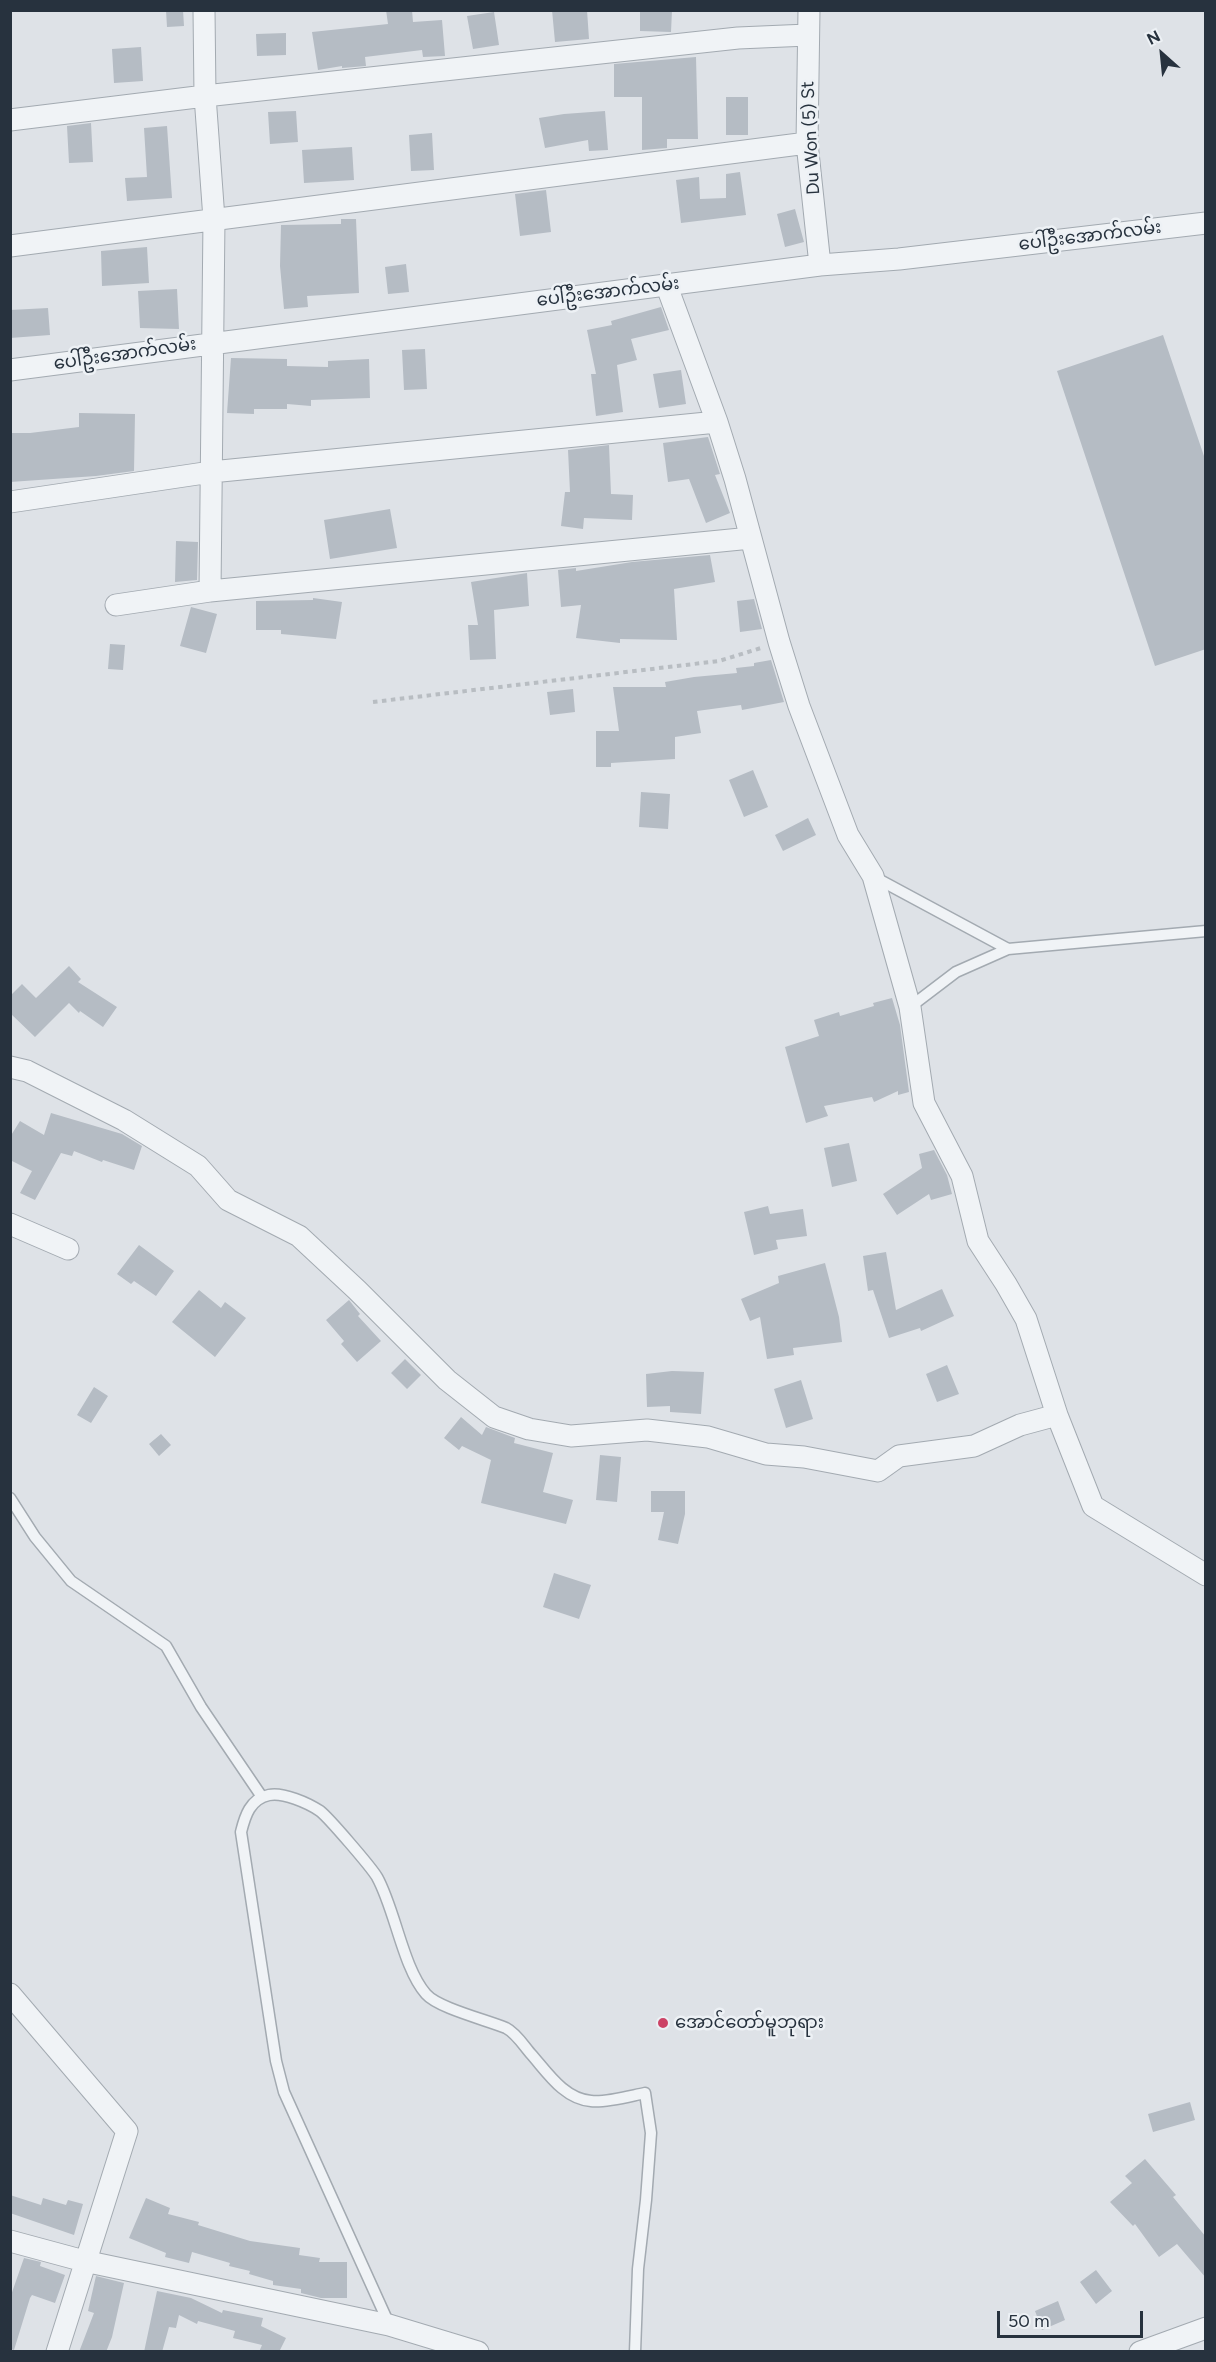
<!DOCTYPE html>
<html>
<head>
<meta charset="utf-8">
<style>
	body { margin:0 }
	#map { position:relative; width:1216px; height:2362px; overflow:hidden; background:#dee2e7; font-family:Figtree,sans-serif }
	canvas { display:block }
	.frame { position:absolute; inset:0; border:12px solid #27323e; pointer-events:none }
	.north { position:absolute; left:1132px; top:24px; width:60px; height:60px; -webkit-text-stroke:4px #edf1f5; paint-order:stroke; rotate:333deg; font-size:16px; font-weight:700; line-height:24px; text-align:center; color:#27323e }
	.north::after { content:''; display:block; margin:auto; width:21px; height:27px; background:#27323e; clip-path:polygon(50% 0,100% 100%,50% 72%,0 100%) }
	.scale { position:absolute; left:997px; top:2311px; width:146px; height:27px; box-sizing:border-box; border:3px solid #27323e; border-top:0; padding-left:8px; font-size:18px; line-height:21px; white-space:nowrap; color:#27323e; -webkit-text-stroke:4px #edf1f5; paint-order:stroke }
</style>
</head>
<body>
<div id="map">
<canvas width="1216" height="2362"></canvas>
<div class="frame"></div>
<div class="north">N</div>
<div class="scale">50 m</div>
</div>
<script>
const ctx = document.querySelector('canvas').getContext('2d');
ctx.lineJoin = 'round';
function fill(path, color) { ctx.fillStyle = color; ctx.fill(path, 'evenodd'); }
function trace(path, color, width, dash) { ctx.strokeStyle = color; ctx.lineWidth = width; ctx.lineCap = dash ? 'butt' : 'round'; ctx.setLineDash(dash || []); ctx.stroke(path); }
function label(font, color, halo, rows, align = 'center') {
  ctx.font = font + ' Figtree,"Noto Sans Myanmar",sans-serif'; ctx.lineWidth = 5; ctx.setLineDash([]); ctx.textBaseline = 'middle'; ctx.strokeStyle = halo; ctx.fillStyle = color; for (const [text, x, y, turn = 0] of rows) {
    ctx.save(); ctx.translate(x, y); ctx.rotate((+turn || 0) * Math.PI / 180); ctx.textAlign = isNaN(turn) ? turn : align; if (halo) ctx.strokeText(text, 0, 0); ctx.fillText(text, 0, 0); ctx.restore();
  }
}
fill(new Path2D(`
	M 166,10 L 183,10 L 184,26 L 167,27 Z
	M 386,10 L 412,10 L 413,22 L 442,20 L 445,56 L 423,57 L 422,50 L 365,57 L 366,66 L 342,68 L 342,66 L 318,70 L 312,32 L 388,24 Z
	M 552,10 L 587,10 L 589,39 L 555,42 Z
	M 640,10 L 672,10 L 671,32 L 640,31 Z
	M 494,12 L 499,45 L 473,49 L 467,16 Z
	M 286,33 L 286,55 L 257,56 L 256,34 Z
	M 141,47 L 143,81 L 114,83 L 112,49 Z
	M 696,57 L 698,139 L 667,139 L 667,148 L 642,150 L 642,97 L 614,97 L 614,64 Z
	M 726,97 L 748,97 L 748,135 L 726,135 Z
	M 296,111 L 298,142 L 270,144 L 268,112 Z
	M 605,111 L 608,150 L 589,151 L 588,140 L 545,148 L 539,118 L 564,114 Z
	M 91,123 L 93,162 L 69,163 L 67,126 Z
	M 167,126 L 172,198 L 127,201 L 125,178 L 147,177 L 144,128 Z
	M 432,133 L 434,170 L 411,171 L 409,135 Z
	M 352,147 L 354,180 L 304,183 L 302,150 Z
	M 740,172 L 746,215 L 681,223 L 676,180 L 699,177 L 700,199 L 726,198 L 726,174 Z
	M 546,190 L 551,232 L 520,236 L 515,194 Z
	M 795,209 L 804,242 L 785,247 L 777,214 Z
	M 341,219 L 356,219 L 359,293 L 307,296 L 308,307 L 284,309 L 280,266 L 281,225 L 341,224 Z
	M 147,247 L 149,283 L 102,286 L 101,251 Z
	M 406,264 L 409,292 L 388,294 L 385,267 Z
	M 177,289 L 179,329 L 140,328 L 138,291 Z
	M 661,307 L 669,330 L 631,339 L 637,360 L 617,365 L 623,412 L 596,416 L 591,374 L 596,374 L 587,330 L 612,325 L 611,321 Z
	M 48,308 L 50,335 L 10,338 L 10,310 Z
	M 1163,335 L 1206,462 L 1206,649 L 1155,666 L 1057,371 Z
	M 425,349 L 427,389 L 404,390 L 402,350 Z
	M 231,358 L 287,359 L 287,366 L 328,367 L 328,361 L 369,359 L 370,398 L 311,400 L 311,406 L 287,404 L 287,409 L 254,409 L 254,414 L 227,413 Z
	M 681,370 L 686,404 L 659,408 L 653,374 Z
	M 79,413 L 135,414 L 134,471 L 96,476 L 10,482 L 10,433 L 30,433 L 79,427 Z
	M 708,437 L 720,474 L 715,475 L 730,513 L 706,523 L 689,479 L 668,482 L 663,443 Z
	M 609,445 L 611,494 L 633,495 L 632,520 L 584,518 L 583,529 L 561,526 L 565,492 L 570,492 L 568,450 Z
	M 390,509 L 397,548 L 330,559 L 324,520 Z
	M 176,541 L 198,542 L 197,580 L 175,582 Z
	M 710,555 L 715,582 L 674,589 L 677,640 L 620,639 L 620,643 L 576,638 L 581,605 L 561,607 L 558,570 L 576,568 L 576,571 L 632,562 Z
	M 527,573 L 529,606 L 494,610 L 496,659 L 470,660 L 468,625 L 478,625 L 471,582 Z
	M 313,598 L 342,602 L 336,639 L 281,634 L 281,630 L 256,630 L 256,601 L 313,600 Z
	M 754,599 L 762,629 L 740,632 L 737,601 Z
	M 191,607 L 217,614 L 206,653 L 180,646 Z
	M 110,644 L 125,645 L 123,670 L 108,669 Z
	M 771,660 L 784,702 L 742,710 L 741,705 L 697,711 L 701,733 L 675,737 L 675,759 L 611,763 L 611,767 L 596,767 L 596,731 L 619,731 L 613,687 L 666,687 L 665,682 L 694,677 L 737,673 L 736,668 L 754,666 L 754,663 Z
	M 573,689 L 575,712 L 550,715 L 547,692 Z
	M 753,770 L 768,807 L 744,817 L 729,780 Z
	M 641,792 L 670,794 L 668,829 L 639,827 Z
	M 808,818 L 816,835 L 783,851 L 775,835 Z
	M 69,966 L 81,979 L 78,982 L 117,1007 L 103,1027 L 80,1011 L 79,1013 L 69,1003 L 35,1037 L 10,1013 L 10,996 L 22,984 L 36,998 Z
	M 892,998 L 900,1025 L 909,1092 L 898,1095 L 898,1091 L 874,1102 L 872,1097 L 824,1106 L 828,1116 L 806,1123 L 785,1047 L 819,1036 L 814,1020 L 839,1012 L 840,1016 L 874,1006 L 873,1003 Z
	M 51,1113 L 122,1134 L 142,1146 L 134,1170 L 103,1160 L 102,1162 L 74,1151 L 72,1156 L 61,1153 L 35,1200 L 20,1193 L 32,1171 L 10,1160 L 10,1137 L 20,1121 L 44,1135 Z
	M 849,1143 L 857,1181 L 832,1187 L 824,1148 Z
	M 934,1150 L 947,1175 L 952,1194 L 931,1200 L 929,1194 L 897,1215 L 883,1194 L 922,1168 L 919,1154 Z
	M 768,1206 L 770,1214 L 803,1209 L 807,1236 L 776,1240 L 778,1249 L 754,1255 L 744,1212 Z
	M 139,1245 L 174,1271 L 156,1296 L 134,1281 L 131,1284 L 117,1274 Z
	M 886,1252 L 896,1310 L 942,1289 L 954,1316 L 921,1331 L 920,1328 L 889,1338 L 873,1290 L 868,1291 L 863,1256 Z
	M 825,1263 L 839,1317 L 842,1342 L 793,1348 L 794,1355 L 767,1359 L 760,1317 L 750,1321 L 741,1299 L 779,1283 L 778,1276 Z
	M 199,1290 L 221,1308 L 225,1302 L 246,1318 L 215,1357 L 172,1322 Z
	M 349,1300 L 360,1314 L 358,1316 L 381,1341 L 357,1362 L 341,1344 L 344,1341 L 326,1320 Z
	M 405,1359 L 421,1375 L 407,1389 L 391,1373 Z
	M 947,1365 L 959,1394 L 937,1402 L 926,1374 Z
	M 672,1371 L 704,1372 L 701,1414 L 670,1412 L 670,1406 L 647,1407 L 646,1374 Z
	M 801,1380 L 813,1419 L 786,1428 L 774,1389 Z
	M 94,1387 L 108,1396 L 91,1423 L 77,1415 Z
	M 461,1417 L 482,1435 L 486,1427 L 515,1438 L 514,1443 L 553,1453 L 543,1492 L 573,1500 L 566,1524 L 481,1503 L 491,1460 L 462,1446 L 459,1450 L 444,1438 Z
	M 161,1434 L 171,1445 L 159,1456 L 149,1444 Z
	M 600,1455 L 621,1457 L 617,1502 L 596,1500 Z
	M 651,1491 L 685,1491 L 685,1514 L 678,1544 L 658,1540 L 664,1512 L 651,1512 Z
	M 554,1573 L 591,1585 L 579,1619 L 543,1607 Z
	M 1190,2102 L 1195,2120 L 1153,2132 L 1148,2114 Z
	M 1145,2159 L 1176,2195 L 1173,2197 L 1206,2237 L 1206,2278 L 1177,2244 L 1159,2257 L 1135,2224 L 1133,2226 L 1110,2202 L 1132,2183 L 1125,2176 Z
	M 10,2195 L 41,2205 L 43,2198 L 66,2205 L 68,2200 L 83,2204 L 74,2235 L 10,2213 Z
	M 146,2198 L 170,2208 L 168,2214 L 199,2222 L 198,2225 L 250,2241 L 300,2248 L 299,2255 L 320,2258 L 319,2262 L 347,2262 L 347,2298 L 321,2298 L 301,2293 L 301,2289 L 273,2285 L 273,2281 L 249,2274 L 250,2271 L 229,2266 L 230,2263 L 192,2252 L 189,2263 L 165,2257 L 166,2253 L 129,2238 Z
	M 24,2258 L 41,2262 L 40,2266 L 65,2275 L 55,2303 L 32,2295 L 30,2298 L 14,2350 L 10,2349 L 10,2298 Z
	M 1096,2270 L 1112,2291 L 1096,2304 L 1080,2282 Z
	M 96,2276 L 124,2283 L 112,2337 L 106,2352 L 79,2352 L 94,2313 L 88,2311 Z
	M 157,2291 L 191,2298 L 222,2313 L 223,2310 L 263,2318 L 261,2326 L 286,2338 L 279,2352 L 259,2352 L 262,2345 L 233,2338 L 235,2331 L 198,2321 L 197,2324 L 179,2315 L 176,2328 L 169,2327 L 162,2352 L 144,2352 Z
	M 1058,2301 L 1065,2320 L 1042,2330 L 1035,2311 Z`), '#b5bcc4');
const service = new Path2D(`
	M 876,878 L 1008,949 L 1206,931
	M 910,1007 L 956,972 L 1008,949
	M 10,1498 L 35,1537 L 71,1581 L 166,1646 L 201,1707 L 262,1797
	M 389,2324 L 284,2092 L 276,2061 L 241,1832 C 245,1816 250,1799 269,1795 C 283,1792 308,1803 320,1811 C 329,1818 371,1867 377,1877 C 395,1909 403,1968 426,1994 C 438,2008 487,2020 506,2028 C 516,2033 524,2046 531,2054 C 547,2072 564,2099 591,2101 C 605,2103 630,2096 645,2093 L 651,2133 L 646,2200 L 638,2269 L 635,2352`);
const minor = new Path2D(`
	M 204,10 L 205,96 L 214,219 L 210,591
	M 809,10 L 807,143 L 820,265
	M 10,120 L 205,96 L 738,38 L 808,35
	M 10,246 L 807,143
	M 666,284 L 717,422 L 735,479 L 779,642 L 799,706 L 848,835 L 873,876 L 910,1007 L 924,1103 L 962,1176 L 978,1241 L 1006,1284 L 1026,1319 L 1057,1415
	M 10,370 L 820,265 L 899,259 L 1206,223
	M 10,502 L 211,472 L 717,422
	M 116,605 L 210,591 L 751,538
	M 10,1067 L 27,1071 L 124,1120 L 198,1166 L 228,1200 L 299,1236 L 357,1290 L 447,1380 L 494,1417 L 529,1429 L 571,1436 L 647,1430 L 708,1437 L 766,1454 L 804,1457 L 878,1471 L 899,1456 L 974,1446 L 1020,1425 L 1057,1415 L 1093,1506 L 1206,1575
	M 10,1224 L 68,1249
	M 10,1994 L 127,2131 L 57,2352
	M 10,2241 L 84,2261 L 389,2325 L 478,2352
	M 1140,2352 L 1206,2328`);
trace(service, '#a3aab1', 13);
trace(minor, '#a3aab1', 23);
trace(new Path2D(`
	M 373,702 L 719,661 L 761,648`), '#b8bdc2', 4, [4.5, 4.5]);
trace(service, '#f0f3f6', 10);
trace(minor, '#f0f3f6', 21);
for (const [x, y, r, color] of [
	[663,2023,6,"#cc4366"]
]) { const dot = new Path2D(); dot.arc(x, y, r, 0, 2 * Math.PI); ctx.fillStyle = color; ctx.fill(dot); trace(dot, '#edf1f5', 2); }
label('18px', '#27323e', '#edf1f5', [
	["Du Won (5) St",811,138,-93],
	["ပေါ်ဦးအောက်လမ်း",1090,236,-7],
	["ပေါ်ဦးအောက်လမ်း",608,292,-7],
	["ပေါ်ဦးအောက်လမ်း",125,354,-8]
]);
label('18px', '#27323e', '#edf1f5', [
	["အောင်တော်မူဘုရား",675,2023]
], 'left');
</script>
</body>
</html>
